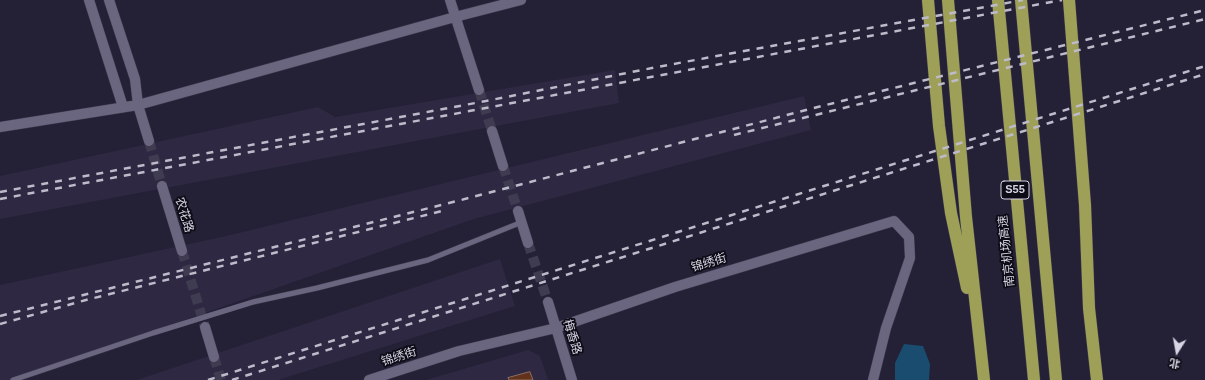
<!DOCTYPE html>
<html>
<head>
<meta charset="utf-8">
<style>
	body { margin:0 }
	#map { position:relative; width:1205px; height:380px; overflow:hidden; background:#242036; font-family:Arial,"Noto Sans SC",sans-serif }
	canvas { display:block }
	.north { position:absolute; left:1157px; top:332px; width:40px; height:40px; -webkit-text-stroke:3px #0d0b15; paint-order:stroke; rotate:191deg; font-size:11px; font-weight:700; line-height:16px; text-align:center; color:#d7d4e3 }
	.north::after { content:''; display:block; margin:auto; width:14px; height:18px; background:#d7d4e3; clip-path:polygon(50% 0,100% 100%,50% 72%,0 100%) }
</style>
</head>
<body>
<div id="map">
<canvas width="1205" height="380"></canvas>
<div class="north">北</div>
</div>
<script>
const ctx = document.querySelector('canvas').getContext('2d');
ctx.lineJoin = 'round';
function fill(path, color) { ctx.fillStyle = color; ctx.fill(path, 'evenodd'); }
function trace(path, color, width, dash) { ctx.strokeStyle = color; ctx.lineWidth = width; ctx.lineCap = dash ? 'butt' : 'round'; ctx.setLineDash(dash || []); ctx.stroke(path); }
function label(font, color, halo, rows, align = 'center') {
  ctx.font = font + ' Arial,"Noto Sans SC",sans-serif'; ctx.lineWidth = 3.5; ctx.setLineDash([]); ctx.textBaseline = 'middle'; ctx.strokeStyle = halo; ctx.fillStyle = color; for (const [text, x, y, turn = 0] of rows) {
    ctx.save(); ctx.translate(x, y); ctx.rotate((+turn || 0) * Math.PI / 180); ctx.textAlign = isNaN(turn) ? turn : align; if (halo) ctx.strokeText(text, 0, 0); ctx.fillText(text, 0, 0); ctx.restore();
  }
}
fill(new Path2D(`
	M 615,70 L 619,103 L 0,219 L 0,176 L 318,107 L 335,117 Z
	M 804,96 L 811,130 L 474,219 L 13,380 L 0,380 L 0,285 L 226,236 Z
	M 500,259 L 515,306 L 278,380 L 137,380 Z
	M 528,350 L 540,356 L 548,380 L 426,380 Z`), '#2e2843');
fill(new Path2D(`
	M 904,344 L 923,346 L 930,364 L 929,380 L 895,380 L 895,363 Z`), '#1a4c6f');
const building = new Path2D(`
	M 530,372 L 533,380 L 509,380 L 508,378 Z`);
fill(building, '#63321a');
trace(building, '#8c6f62', 1);
trace(new Path2D(`
	M 479,90 L 492,131
	M 149,141 L 162,186
	M 503,166 L 518,211
	M 528,243 L 548,302
	M 182,251 L 205,327
	M 214,357 L 221,380`), '#3f3b50', 10, [10, 5]);
const service = new Path2D(`
	M 13,380 L 153,333 L 253,302 L 317,288 L 428,260 L 522,222`);
const minor = new Path2D(`
	M 455,17 L 521,0
	M 572,380 L 556,328 L 675,287 L 894,221 L 909,237 L 910,258 L 886,328 L 873,380`);
const tertiary = new Path2D(`
	M 89,0 L 123,107
	M 109,0 L 135,79 L 138,105 L 149,141
	M 450,0 L 479,90
	M 0,127 L 138,105 L 455,17
	M 492,131 L 503,166
	M 162,186 L 182,251
	M 518,211 L 528,243
	M 205,327 L 214,357
	M 369,380 L 459,351 L 556,328 L 548,302`);
const motorway = new Path2D(`
	M 928,0 L 939,126 L 951,213 L 967,288
	M 948,0 L 966,217 L 984,380
	M 998,0 L 1034,380
	M 1021,0 L 1056,380
	M 1069,0 L 1085,205 L 1089,308 L 1097,380`);
trace(service, '#3e3a4d', 6);
trace(minor, '#3e3a4d', 11);
trace(tertiary, '#3e3a4d', 11);
trace(motorway, '#3e3a4d', 13);
trace(service, '#6b6680', 5);
trace(minor, '#6b6680', 10);
trace(tertiary, '#6b6680', 10);
trace(motorway, '#9fa057', 12);
trace(new Path2D(`
	M 734,135 L 1205,19
	M 0,192 L 486,101 L 657,67 L 1023,0
	M 0,199 L 1062,0
	M 0,316 L 461,200 L 810,109 L 1205,10
	M 0,324 L 86,300 L 446,210
	M 208,380 L 1205,66
	M 232,380 L 1205,74`), '#bdbaca', 2.5, [7, 7]);
for (const [x, y, w] of [
	[1015,190,28]
]) { const box = new Path2D(); box.roundRect(x - w / 2, y - 9, w, 18, 3); ctx.fillStyle = '#0d0b15'; ctx.fill(box); trace(box, '#d7d4e3', 1); }
label('bold 11px', '#d7d4e3', null, [
	["S55",1015,190]
]);
label('12px', '#d7d4e3', '#0d0b15', [
	["农花路",184,215,73],
	["南京机场高速",1007,251,-96],
	["锦绣街",709,263,-17],
	["梅香路",572,337,73],
	["锦绣街",399,357,-18]
]);
</script>
</body>
</html>
